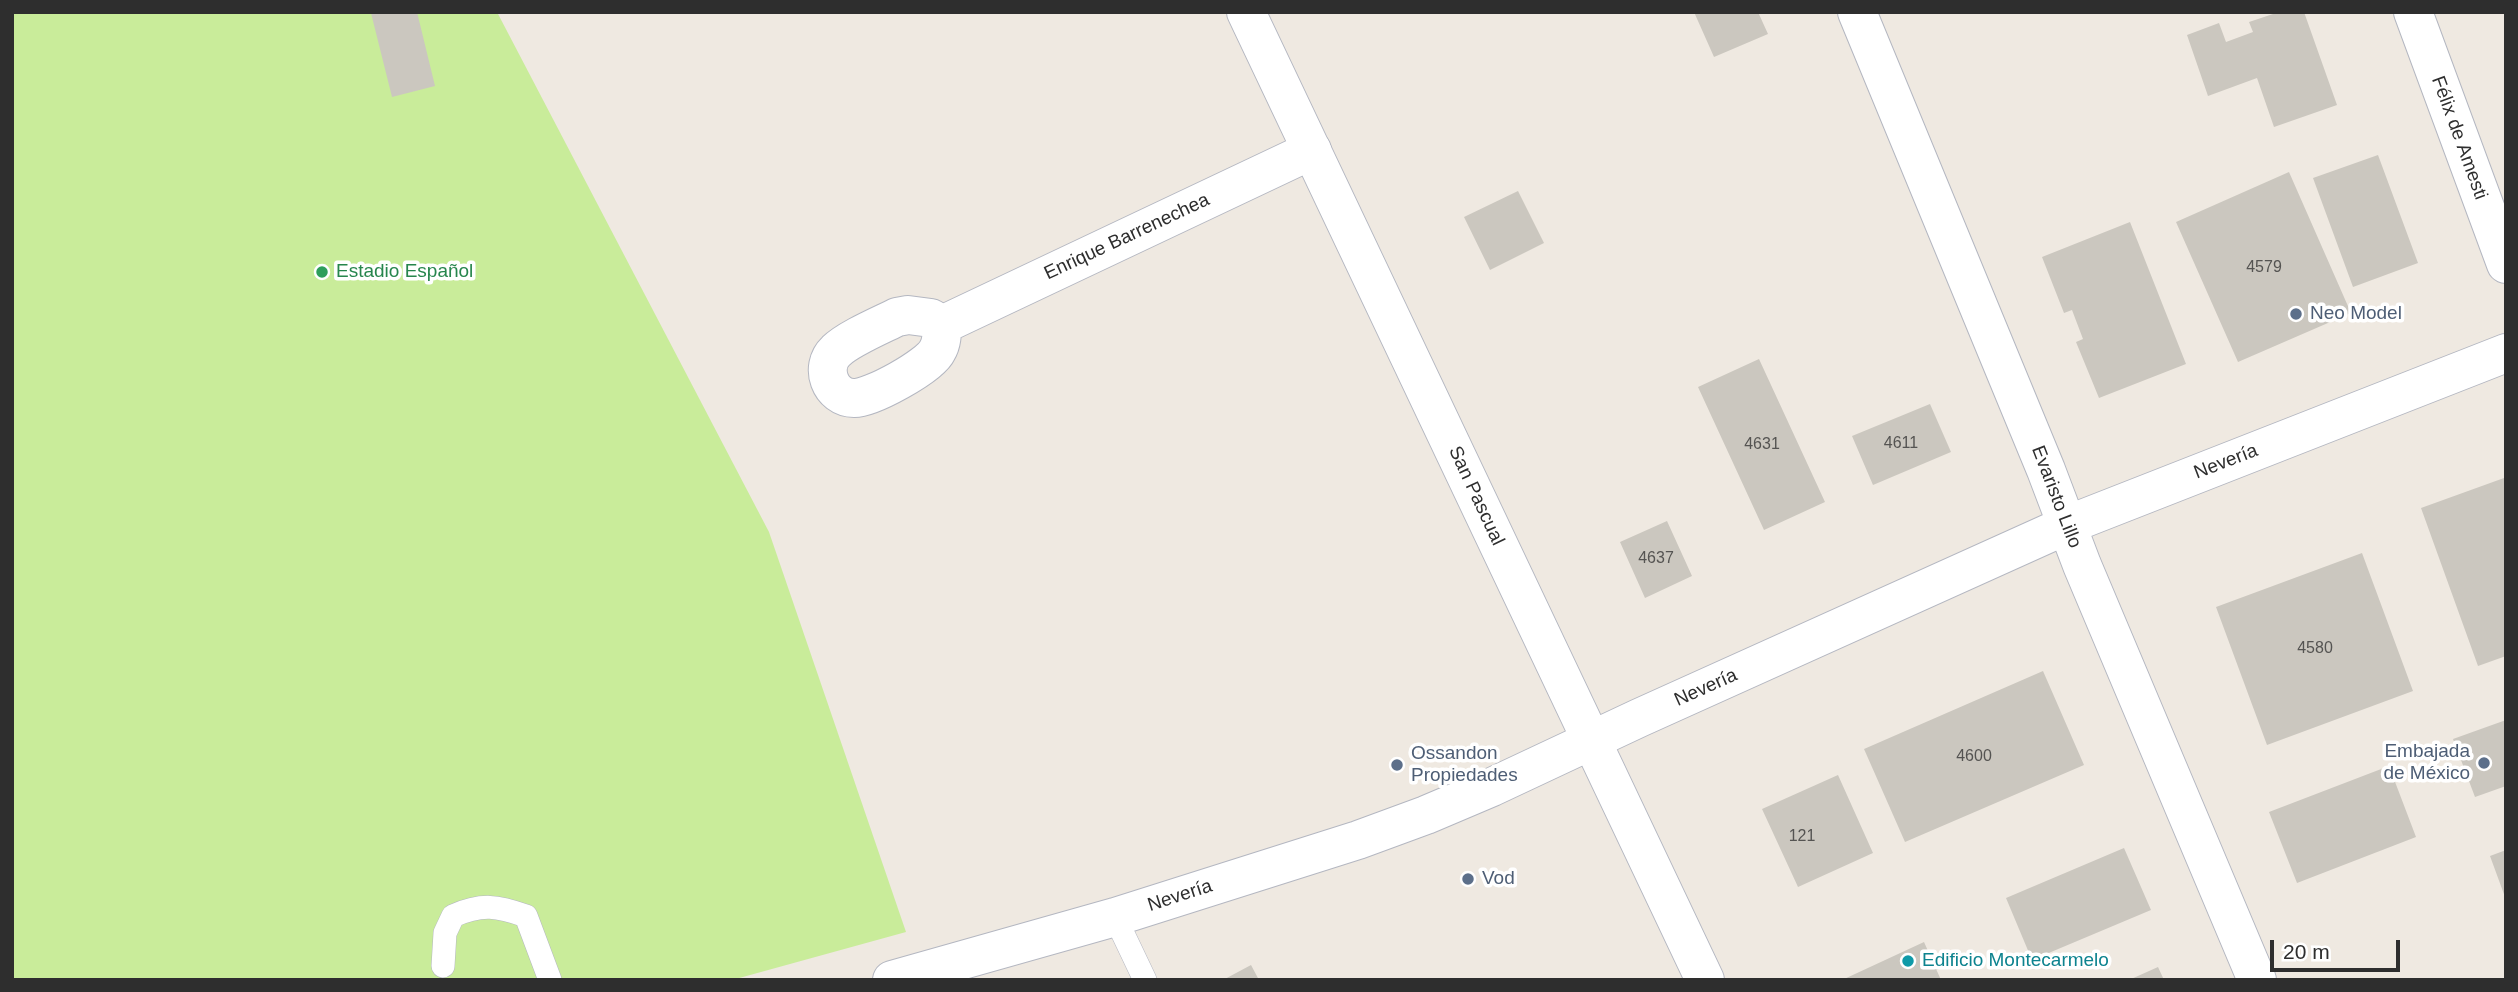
<!DOCTYPE html>
<html>
<head>
<meta charset="utf-8">
<style>
	body { margin:0 }
	#map { position:relative; width:2518px; height:992px; overflow:hidden; background:#efe9e1; font-family:Helvetica,sans-serif }
	canvas { display:block }
	.frame { position:absolute; inset:0; border:14px solid #2e2e2e; pointer-events:none }
	.scale { position:absolute; left:2270px; top:940px; width:130px; height:32px; box-sizing:border-box; border:4px solid #2e2e2e; border-top:0; padding-left:9px; font-size:21px; line-height:24px; white-space:nowrap; color:#2e2e2e; -webkit-text-stroke:5px #fff; paint-order:stroke }
</style>
</head>
<body>
<div id="map">
<canvas width="2518" height="992"></canvas>
<div class="frame"></div>
<div class="scale">20 m</div>
</div>
<script>
const ctx = document.querySelector('canvas').getContext('2d');
ctx.lineJoin = 'round';
function fill(path, color) { ctx.fillStyle = color; ctx.fill(path, 'evenodd'); }
function trace(path, color, width, dash) { ctx.strokeStyle = color; ctx.lineWidth = width; ctx.lineCap = dash ? 'butt' : 'round'; ctx.setLineDash(dash || []); ctx.stroke(path); }
function label(font, color, halo, rows, align = 'center') {
  ctx.font = font + ' Helvetica,sans-serif'; ctx.lineWidth = 7; ctx.setLineDash([]); ctx.textBaseline = 'middle'; ctx.strokeStyle = halo; ctx.fillStyle = color; for (const [text, x, y, turn = 0] of rows) {
    ctx.save(); ctx.translate(x, y); ctx.rotate((+turn || 0) * Math.PI / 180); ctx.textAlign = isNaN(turn) ? turn : align; if (halo) ctx.strokeText(text, 0, 0); ctx.fillText(text, 0, 0); ctx.restore();
  }
}
fill(new Path2D(`
	M 12,12 L 497,12 L 769,532 L 906,932 L 732,980 L 12,980 Z`), '#c9ec9a');
fill(new Path2D(`
	M 417,12 L 435,86 L 392,97 L 371,13 Z
	M 1694,12 L 1758,12 L 1768,34 L 1714,57 Z
	M 2279,12 L 2304,12 L 2337,105 L 2274,127 L 2257,78 L 2208,96 L 2187,35 L 2219,23 L 2226,42 L 2253,32 L 2249,22 Z
	M 2378,155 L 2418,263 L 2353,287 L 2313,178 Z
	M 2289,172 L 2351,313 L 2238,362 L 2176,222 Z
	M 1518,191 L 1544,243 L 1490,270 L 1464,217 Z
	M 2130,222 L 2186,364 L 2099,398 L 2076,342 L 2083,339 L 2072,310 L 2064,313 L 2042,257 Z
	M 1759,359 L 1825,502 L 1764,530 L 1698,387 Z
	M 1930,404 L 1951,452 L 1873,485 L 1852,436 Z
	M 2504,478 L 2506,656 L 2478,666 L 2421,508 Z
	M 1667,521 L 1692,576 L 1645,598 L 1620,542 Z
	M 2362,553 L 2413,691 L 2267,745 L 2216,607 Z
	M 2043,671 L 2084,765 L 1905,842 L 1864,749 Z
	M 2506,720 L 2506,786 L 2475,797 L 2453,739 Z
	M 2389,766 L 2416,837 L 2297,883 L 2269,812 Z
	M 1838,775 L 1873,853 L 1798,887 L 1762,809 Z
	M 2124,848 L 2151,910 L 2032,960 L 2006,898 Z
	M 2506,850 L 2506,897 L 2505,897 L 2490,856 Z
	M 1924,942 L 1941,980 L 1842,980 Z
	M 1251,965 L 1259,980 L 1223,980 Z
	M 2158,967 L 2164,980 L 2129,980 Z`), '#cbc7bf');
const service = new Path2D(`
	M 1115,917 L 1145,980
	M 443,966 L 445,933 L 453,916 C 482,903 498,906 526,916 L 550,980`);
const minor = new Path2D(`
	M 1857,12 L 2046,470 L 2082,565 L 2257,980
	M 908,315 L 931,318 L 942,325 C 942,334 942,343 937,351 C 930,366 870,399 854,398 C 830,398 819,367 836,351 C 848,339 881,325 897,317 Z
	M 942,325 L 1312,150`);
const tertiary = new Path2D(`
	M 1246,12 L 1705,980
	M 2413,12 L 2506,264
	M 892,980 L 1115,917 L 1358,840 L 1426,815 L 1492,787 L 1639,718 L 2067,525 L 2506,353`);
trace(service, '#b4b7c1', 24);
trace(minor, '#b4b7c1', 40);
trace(tertiary, '#b4b7c1', 40);
trace(service, '#fff', 23);
trace(minor, '#fff', 38);
trace(tertiary, '#fff', 38);
for (const [x, y, r, color] of [
	[322,272,7,"#2e9e5b"],
	[2296,314,7,"#5c6f8a"],
	[2484,763,7,"#5c6f8a"],
	[1397,765,7,"#5c6f8a"],
	[1468,879,7,"#5c6f8a"],
	[1908,961,7,"#0f9aa8"]
]) { const dot = new Path2D(); dot.arc(x, y, r, 0, 2 * Math.PI); ctx.fillStyle = color; ctx.fill(dot); trace(dot, '#fff', 2.5); }
label('16px', '#555452', null, [
	["4579",2264,268],
	["4611",1901,444],
	["4631",1762,445],
	["4637",1656,559],
	["4580",2315,649],
	["4600",1974,757],
	["121",1802,837]
]);
label('19px', '#2e2e2e', '#fff', [
	["Félix de Amesti",2459,138,70],
	["Enrique Barrenechea",1127,237,-25],
	["Nevería",2226,462,-21],
	["San Pascual",1476,496,65],
	["Evaristo Lillo",2056,497,69],
	["Nevería",1706,688,-24],
	["Nevería",1180,896,-18]
]);
label('19px', '#27864d', '#fff', [
	["Estadio Español",336,272]
], 'left');
label('19px', '#4e5e75', '#fff', [
	["Neo Model",2310,314],
	["Embajada",2470,752,"right"],
	["de México",2470,774,"right"],
	["Ossandon",1411,754],
	["Propiedades",1411,776],
	["Vod",1482,879]
], 'left');
label('19px', '#0d838f', '#fff', [
	["Edificio Montecarmelo",1922,961]
], 'left');
</script>
</body>
</html>
